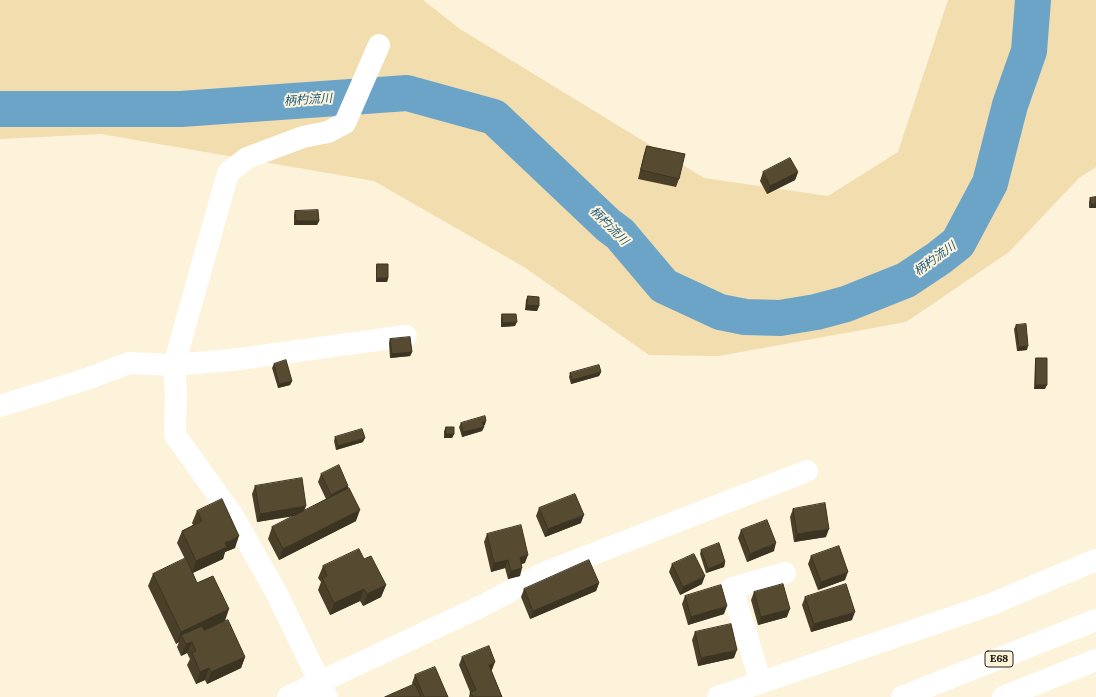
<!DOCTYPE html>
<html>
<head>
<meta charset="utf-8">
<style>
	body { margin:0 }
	canvas { display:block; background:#fdf2da }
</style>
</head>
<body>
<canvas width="1096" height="697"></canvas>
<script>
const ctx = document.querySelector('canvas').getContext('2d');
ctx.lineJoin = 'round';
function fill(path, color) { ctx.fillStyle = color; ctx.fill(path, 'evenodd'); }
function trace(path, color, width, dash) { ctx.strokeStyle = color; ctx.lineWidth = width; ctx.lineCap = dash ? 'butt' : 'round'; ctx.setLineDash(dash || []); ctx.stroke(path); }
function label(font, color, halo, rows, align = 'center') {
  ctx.font = font + ' Literata,"Noto Sans JP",serif'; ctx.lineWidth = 4; ctx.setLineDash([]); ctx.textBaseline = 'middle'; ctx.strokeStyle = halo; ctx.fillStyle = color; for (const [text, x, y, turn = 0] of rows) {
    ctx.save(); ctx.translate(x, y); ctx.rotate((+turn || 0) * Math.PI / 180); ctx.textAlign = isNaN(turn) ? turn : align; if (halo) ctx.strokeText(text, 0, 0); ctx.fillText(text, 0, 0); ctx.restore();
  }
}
fill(new Path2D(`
	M 0,0 L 423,0 L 460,29 L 704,178 L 828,196 L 898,152 L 948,0 L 1096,0 L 1096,167 L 1079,178 L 1009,252 L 906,322 L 719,356 L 649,355 L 524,267 L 374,181 L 101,134 L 0,139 Z`), '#f2ddae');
trace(new Path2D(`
	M 0,109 L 181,109 L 407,93 L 494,117 L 608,225 L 620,234 L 664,286 L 720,312 L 745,317 L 780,318 L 816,312 L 846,304 L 906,280 L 939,258 L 958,243 L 990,183 L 1010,105 L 1029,51 L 1033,0`), '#6ca4c8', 36);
trace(new Path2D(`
	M 0,406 L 87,379 L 129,363 L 174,365 L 240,359 L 406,336
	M 761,683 L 732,588 L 785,573
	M 288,697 L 484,605 L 544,573 L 807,471
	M 327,697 L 276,592 L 233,516 L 175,435 L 176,395 L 174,365 L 228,173 L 247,158 L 303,137 L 328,132 L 345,123 L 379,45
	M 718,697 L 992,604 L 1096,560`), '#fff', 22);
trace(new Path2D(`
	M 902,697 L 1096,620
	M 1003,697 L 1096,660`), '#fff', 22);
fill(new Path2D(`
	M 647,146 L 679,179 L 676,187 L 638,179 L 644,154 Z
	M 763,172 L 798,172 L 795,180 L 767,194 L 760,181 Z
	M 1096,197 L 1089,208 L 1089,202 L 1090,198 Z
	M 295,211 L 319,221 L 317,225 L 294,225 L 294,215 Z
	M 377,264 L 388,278 L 387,282 L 376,282 L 376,268 Z
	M 528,296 L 539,306 L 537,311 L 525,310 L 526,300 Z
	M 502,314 L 515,326 L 501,327 L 501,318 Z
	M 1016,325 L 1027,350 L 1017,351 L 1014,329 Z
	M 390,339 L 412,352 L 410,356 L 390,358 L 389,343 Z
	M 1036,358 L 1045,389 L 1034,389 L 1035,362 Z
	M 274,364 L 292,381 L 290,385 L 278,388 L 272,368 Z
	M 601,372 L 599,376 L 571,384 L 569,377 L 570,373 Z
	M 461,423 L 485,425 L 483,426 L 484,427 L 482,431 L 462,437 L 459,427 Z
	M 446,427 L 454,434 L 452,438 L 444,438 L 444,431 Z
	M 335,437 L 363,442 L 336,450 L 334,441 Z
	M 321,474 L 348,486 L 348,489 L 356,521 L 279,560 L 268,539 L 272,527 L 295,516 L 257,522 L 252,494 L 255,486 L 305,511 L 326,499 L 318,482 Z
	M 539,508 L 581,523 L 545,537 L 536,516 Z
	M 793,509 L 826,537 L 794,542 L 790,517 Z
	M 197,511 L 235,548 L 225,552 L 223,559 L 193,573 L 197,583 L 225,621 L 204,630 L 245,657 L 241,668 L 207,684 L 205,680 L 196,684 L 187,665 L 190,659 L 187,653 L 181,656 L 177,647 L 179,642 L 176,644 L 148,586 L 153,574 L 185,559 L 177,543 L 182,531 L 193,525 L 192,523 Z
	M 741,530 L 774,551 L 747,562 L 738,538 Z
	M 487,534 L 525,563 L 521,564 L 520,576 L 508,579 L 505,568 L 491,572 L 484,542 Z
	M 701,550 L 725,562 L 724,567 L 706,573 L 700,554 Z
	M 811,556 L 845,580 L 818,590 L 808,564 Z
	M 364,559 L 386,585 L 381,597 L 363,606 L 360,601 L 330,615 L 318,590 L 321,582 L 318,578 L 323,566 Z
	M 672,564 L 702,584 L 680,595 L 669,572 Z
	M 599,583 L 596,591 L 530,619 L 521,597 L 524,589 Z
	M 754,592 L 787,617 L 758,625 L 751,600 Z
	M 685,596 L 724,614 L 688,625 L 682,604 Z
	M 805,597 L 852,620 L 811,632 L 802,605 Z
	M 695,632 L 734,658 L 698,666 L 692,640 Z
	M 462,657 L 492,670 L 491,670 L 502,697 L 469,697 L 470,692 L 459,665 Z
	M 415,675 L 448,697 L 385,697 L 413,685 L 412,683 Z`), '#4a402a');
fill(new Path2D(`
	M 798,172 L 795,180 L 767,194 L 770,186 Z
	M 1091,204 L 1096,204 L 1096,208 L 1089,208 Z
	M 296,221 L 319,221 L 317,225 L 294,225 Z
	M 377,278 L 388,278 L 387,282 L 376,282 Z
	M 527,305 L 539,306 L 537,311 L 525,310 Z
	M 517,322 L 515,326 L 501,327 L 503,323 Z
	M 1028,346 L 1027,350 L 1017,351 L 1019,347 Z
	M 412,352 L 410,356 L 390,358 L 392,354 Z
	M 601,372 L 599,376 L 571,384 L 572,380 Z
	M 292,381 L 290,385 L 278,388 L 279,384 Z
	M 1036,385 L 1047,385 L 1045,389 L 1034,389 Z
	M 486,421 L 485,425 L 481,426 L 482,422 Z
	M 484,427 L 482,431 L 462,437 L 463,432 Z
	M 446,434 L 454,434 L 452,438 L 444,438 Z
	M 365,438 L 363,442 L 336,450 L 338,446 Z
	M 348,486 L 346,494 L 328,503 L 331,495 Z
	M 306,506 L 303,514 L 257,522 L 260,514 Z
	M 360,510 L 356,521 L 279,560 L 283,549 Z
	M 584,515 L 581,523 L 545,537 L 548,529 Z
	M 829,529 L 826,537 L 794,542 L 797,534 Z
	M 239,536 L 235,548 L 225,552 L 223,559 L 192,573 L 196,561 L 225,543 Z
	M 776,543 L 774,551 L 747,562 L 750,554 Z
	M 528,555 L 525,563 L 517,565 L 520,557 Z
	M 508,560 L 505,568 L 491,572 L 494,563 Z
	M 725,562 L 724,567 L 706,573 L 708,569 Z
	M 522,568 L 520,576 L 508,579 L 511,571 Z
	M 848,572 L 845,580 L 818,590 L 821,582 Z
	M 705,576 L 702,584 L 680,595 L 683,587 Z
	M 599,583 L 596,591 L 530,619 L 533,611 Z
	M 386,585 L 381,597 L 363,606 L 367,594 Z
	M 364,589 L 360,601 L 330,615 L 334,603 Z
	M 727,606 L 724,614 L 688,625 L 691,617 Z
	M 229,609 L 225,621 L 184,640 L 181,635 L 179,642 L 176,644 L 181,632 Z
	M 790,609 L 787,617 L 758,625 L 761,617 Z
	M 855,612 L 852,620 L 811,632 L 814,624 Z
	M 192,642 L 187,653 L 181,656 L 186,644 Z
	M 737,650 L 734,658 L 698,666 L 701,658 Z
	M 245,657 L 241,668 L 207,684 L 211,672 Z
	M 495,662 L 492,670 L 486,673 L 489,665 Z
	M 209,668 L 205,680 L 196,684 L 200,672 Z`), '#3c3422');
const building = new Path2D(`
	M 647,146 L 685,154 L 679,179 L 641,170 Z
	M 790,158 L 798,172 L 770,186 L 763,172 Z
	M 1096,197 L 1096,204 L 1091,204 L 1090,198 Z
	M 318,210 L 319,221 L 296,221 L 295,211 Z
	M 377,264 L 388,264 L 388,278 L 377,278 Z
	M 528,296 L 539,297 L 539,306 L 527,305 Z
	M 502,314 L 516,314 L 517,322 L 503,323 Z
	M 1026,324 L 1028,346 L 1019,347 L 1016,325 Z
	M 410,337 L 412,352 L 392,354 L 390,339 Z
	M 1036,358 L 1047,358 L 1047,385 L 1036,385 Z
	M 286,360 L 292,381 L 279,384 L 274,364 Z
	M 599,365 L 601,372 L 572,380 L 570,373 Z
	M 485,416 L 486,421 L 482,422 L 484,427 L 463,432 L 461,423 Z
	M 446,427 L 454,427 L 454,434 L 446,434 Z
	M 362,429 L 365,438 L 338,446 L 335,437 Z
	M 339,465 L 348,486 L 331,495 L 321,474 Z
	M 302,478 L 306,506 L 260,514 L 255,486 Z
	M 349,488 L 360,510 L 283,549 L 272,527 Z
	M 575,494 L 584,515 L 548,529 L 539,508 Z
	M 222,499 L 239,536 L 225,543 L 227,547 L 196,561 L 182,531 L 202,521 L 197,511 Z
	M 825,503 L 829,529 L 797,534 L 793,509 Z
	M 767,520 L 776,543 L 750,554 L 741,530 Z
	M 521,525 L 528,555 L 520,557 L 522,568 L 511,571 L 508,560 L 494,563 L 487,534 Z
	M 719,543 L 725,562 L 708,569 L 701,550 Z
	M 839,546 L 848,572 L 821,582 L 811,556 Z
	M 359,549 L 364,559 L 371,556 L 386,585 L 367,594 L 364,589 L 334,603 L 322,578 L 327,576 L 323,566 Z
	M 694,554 L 705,576 L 683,587 L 672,564 Z
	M 186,558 L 197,583 L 213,576 L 229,609 L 181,632 L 153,574 Z
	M 589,560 L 599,583 L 533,611 L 524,589 Z
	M 783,584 L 790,609 L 761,617 L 754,592 Z
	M 846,584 L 855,612 L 814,624 L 805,597 Z
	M 721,585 L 727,606 L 691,617 L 685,596 Z
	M 228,620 L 245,657 L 211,672 L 209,668 L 200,672 L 192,653 L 196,651 L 192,642 L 186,644 L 181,635 L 202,626 L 204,630 Z
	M 731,624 L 737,650 L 701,658 L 695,632 Z
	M 489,646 L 495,662 L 489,665 L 502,697 L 473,697 L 470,692 L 476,690 L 462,657 Z
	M 435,667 L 448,697 L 424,697 L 415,675 Z
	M 415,684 L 421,697 L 385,697 Z`);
fill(building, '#564b31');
trace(building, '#3c3422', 1);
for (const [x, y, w] of [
	[999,659,28]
]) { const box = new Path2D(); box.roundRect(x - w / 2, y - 8, w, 16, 3); ctx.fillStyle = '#fdf2da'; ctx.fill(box); trace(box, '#272217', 1); }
label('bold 10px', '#272217', null, [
	["E68",999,659]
]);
label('italic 12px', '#1a5c81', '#fdf2da', [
	["柄杓流川",308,100,-4],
	["柄杓流川",609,226,45],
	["柄杓流川",935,259,-36]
]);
</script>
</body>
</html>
